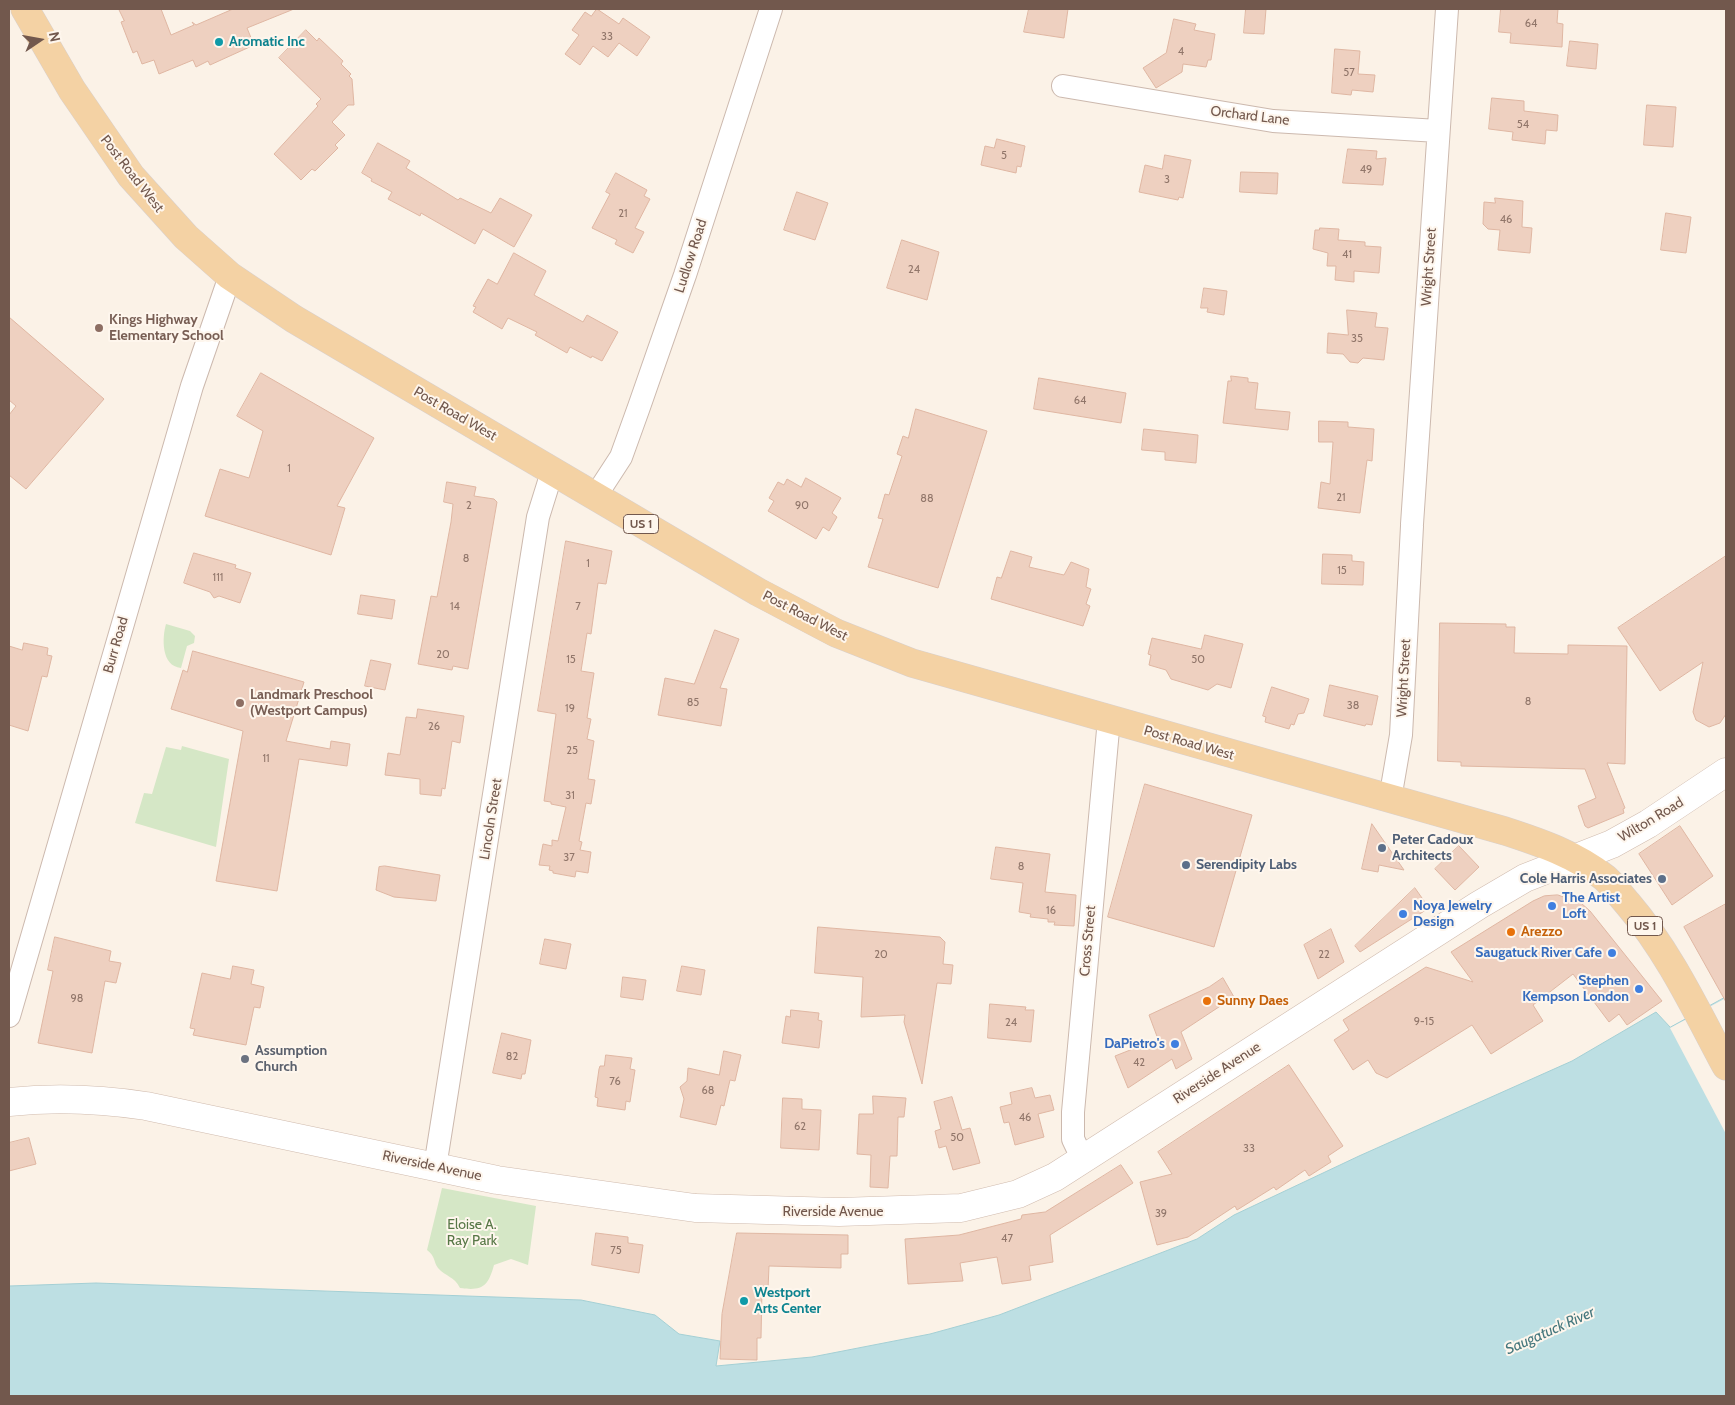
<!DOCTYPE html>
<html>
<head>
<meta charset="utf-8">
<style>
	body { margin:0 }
	#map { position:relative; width:1735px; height:1405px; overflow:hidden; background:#fbf2e7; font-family:Cabin,sans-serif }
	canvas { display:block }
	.frame { position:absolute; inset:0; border:10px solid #72584d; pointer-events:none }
	.north { position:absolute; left:15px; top:15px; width:50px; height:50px; -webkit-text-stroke:4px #fef6ed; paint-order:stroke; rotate:78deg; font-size:14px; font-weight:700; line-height:20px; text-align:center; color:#72584d }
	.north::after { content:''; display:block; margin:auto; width:18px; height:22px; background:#72584d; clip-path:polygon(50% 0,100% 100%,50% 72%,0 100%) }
</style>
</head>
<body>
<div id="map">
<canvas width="1735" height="1405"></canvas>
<div class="frame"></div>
<div class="north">N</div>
</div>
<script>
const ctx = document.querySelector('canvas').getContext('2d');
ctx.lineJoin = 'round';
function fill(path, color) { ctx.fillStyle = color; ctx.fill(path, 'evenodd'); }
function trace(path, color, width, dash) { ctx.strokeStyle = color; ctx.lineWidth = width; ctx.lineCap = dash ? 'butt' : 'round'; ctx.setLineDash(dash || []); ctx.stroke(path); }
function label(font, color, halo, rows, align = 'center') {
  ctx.font = font + ' Cabin,sans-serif'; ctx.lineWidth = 4; ctx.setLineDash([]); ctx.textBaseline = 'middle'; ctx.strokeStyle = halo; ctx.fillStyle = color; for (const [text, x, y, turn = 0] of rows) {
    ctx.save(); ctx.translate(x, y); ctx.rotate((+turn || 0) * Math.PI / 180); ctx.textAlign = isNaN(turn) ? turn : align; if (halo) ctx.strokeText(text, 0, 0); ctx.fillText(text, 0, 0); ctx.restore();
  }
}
fill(new Path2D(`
	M 166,624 L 190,631 L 195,636 L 194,643 L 187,646 L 181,668 C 161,666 162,638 166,624 Z
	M 182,746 L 229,759 L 216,847 L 135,823 L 144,793 L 152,794 L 166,747 L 181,750 Z
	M 442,1188 L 536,1206 L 528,1265 L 511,1259 L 494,1265 C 488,1287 482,1291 460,1288 C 454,1276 446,1277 438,1268 C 433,1261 436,1257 427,1250 Z`), '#d5e7c6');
const water = new Path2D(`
	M 1726,997 L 1726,1396 L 9,1396 L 9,1286 L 96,1283 L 581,1300 L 655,1315 L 679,1334 L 720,1341 L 716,1366 L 812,1357 L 930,1334 L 999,1315 L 1197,1239 L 1234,1215 L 1359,1156 L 1572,1061 L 1656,1012 L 1670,1027 Z`);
fill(water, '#bddfe3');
trace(water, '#a4cfd4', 1);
fill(new Path2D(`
	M 1726,998 L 1726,1134 L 1670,1028 Z`), '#fbf2e7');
const building = new Path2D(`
	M 119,9 L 161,9 L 171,35 L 194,25 L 192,22 L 196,25 L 233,9 L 294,9 L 247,28 L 254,45 L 210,65 L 208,61 L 196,67 L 193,60 L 159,74 L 154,60 L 142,64 L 137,51 L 133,53 L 121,22 L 124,21 Z
	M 597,9 L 619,24 L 623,18 L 650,37 L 637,56 L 619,43 L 608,57 L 593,46 L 580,65 L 565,54 L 579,35 L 572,30 L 585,12 L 591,16 Z
	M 1029,9 L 1068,9 L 1064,38 L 1024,32 Z
	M 1246,9 L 1266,9 L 1264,34 L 1244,33 Z
	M 1501,9 L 1558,9 L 1557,23 L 1563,24 L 1562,47 L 1510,43 L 1511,33 L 1499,32 Z
	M 1174,19 L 1196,24 L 1194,30 L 1215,34 L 1211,60 L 1208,60 L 1206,67 L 1183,64 L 1182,72 L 1156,88 L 1143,68 L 1166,53 Z
	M 306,30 L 317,41 L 319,38 L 343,61 L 341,64 L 351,74 L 349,76 L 352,79 L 354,105 L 348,105 L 332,122 L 345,135 L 335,145 L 338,148 L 315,171 L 312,169 L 301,180 L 274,154 L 318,106 L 316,104 L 321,99 L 279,58 Z
	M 1570,41 L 1598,44 L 1596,69 L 1567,66 Z
	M 1335,49 L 1360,51 L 1358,74 L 1375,75 L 1373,92 L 1352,90 L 1351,95 L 1332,93 Z
	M 1492,98 L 1524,101 L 1524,111 L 1558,115 L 1557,131 L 1546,130 L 1545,144 L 1512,140 L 1513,132 L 1489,129 Z
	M 1647,105 L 1676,107 L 1673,147 L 1644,145 Z
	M 997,139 L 1025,146 L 1021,167 L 1017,166 L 1016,173 L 981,165 L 985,146 L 994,148 Z
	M 378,143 L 410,161 L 406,168 L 458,200 L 460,198 L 491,213 L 500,198 L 532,215 L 514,247 L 483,229 L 475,244 L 421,213 L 420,216 L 388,199 L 392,192 L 371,181 L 372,179 L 362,173 Z
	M 1348,149 L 1377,151 L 1376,159 L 1386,158 L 1383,185 L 1343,183 Z
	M 1165,155 L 1191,160 L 1183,198 L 1179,197 L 1178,200 L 1139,192 L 1145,165 L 1162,169 Z
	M 1241,172 L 1278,173 L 1277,194 L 1240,192 Z
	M 616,173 L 647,190 L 644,196 L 650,199 L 635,228 L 644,232 L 633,253 L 615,244 L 617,240 L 592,228 L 610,194 L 606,192 Z
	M 797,192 L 828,203 L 815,240 L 784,230 Z
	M 1495,198 L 1523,201 L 1522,227 L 1532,228 L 1530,253 L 1498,250 L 1500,230 L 1488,229 L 1483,224 L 1484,202 L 1495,203 Z
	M 1666,213 L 1691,217 L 1686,253 L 1661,250 Z
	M 1320,228 L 1339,229 L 1338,240 L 1365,242 L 1365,246 L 1381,247 L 1379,273 L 1354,271 L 1354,282 L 1335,280 L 1336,266 L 1327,266 L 1328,253 L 1313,249 L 1315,230 L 1319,230 Z
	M 902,240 L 939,252 L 927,300 L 887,288 Z
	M 514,253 L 546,271 L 534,295 L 583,322 L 587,315 L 618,332 L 602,361 L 592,356 L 591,358 L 570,347 L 567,353 L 535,335 L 537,332 L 508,318 L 502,329 L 473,312 L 476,307 L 473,306 L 488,279 L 497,284 Z
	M 1204,288 L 1227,291 L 1224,315 L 1207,312 L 1208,308 L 1201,308 Z
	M 1347,310 L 1377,313 L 1375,327 L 1388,328 L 1384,360 L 1363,358 L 1358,363 L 1350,362 L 1343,354 L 1327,353 L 1328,333 L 1348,335 Z
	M 9,317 L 104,399 L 26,489 L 9,475 L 9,415 L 16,406 L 9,400 Z
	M 261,373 L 374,438 L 337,506 L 345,508 L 331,555 L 205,516 L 220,469 L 249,478 L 263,431 L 237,416 Z
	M 1231,376 L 1248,378 L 1248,382 L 1258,383 L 1255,409 L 1290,412 L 1288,430 L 1223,423 L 1228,381 L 1231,381 Z
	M 1039,378 L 1126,393 L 1121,423 L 1034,409 Z
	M 916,409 L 987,431 L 938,588 L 868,567 L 883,519 L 878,518 L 885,494 L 889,495 L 902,456 L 897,454 L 903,436 L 908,438 Z
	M 1319,421 L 1348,422 L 1348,427 L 1374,429 L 1372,461 L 1367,460 L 1360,513 L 1318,508 L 1321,482 L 1330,484 L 1333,442 L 1319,442 Z
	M 1144,429 L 1198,435 L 1196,463 L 1165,460 L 1165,452 L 1142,450 Z
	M 806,478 L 841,498 L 832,513 L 837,517 L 829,531 L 823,527 L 816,539 L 768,511 L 774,501 L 769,498 L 778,482 L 784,485 L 787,479 L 801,487 Z
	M 447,482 L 476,487 L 474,496 L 494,499 L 497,502 L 468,669 L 453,666 L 452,670 L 418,664 L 431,596 L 437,597 L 451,522 L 453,504 L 444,502 Z
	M 566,541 L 612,551 L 606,584 L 598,583 L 591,634 L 587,633 L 581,671 L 594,673 L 587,718 L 591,719 L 587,739 L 594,741 L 588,779 L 595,780 L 591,804 L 586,803 L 579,841 L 582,842 L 580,850 L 591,852 L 588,873 L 576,871 L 575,877 L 553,873 L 553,871 L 549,870 L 550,866 L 539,865 L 543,844 L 552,846 L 552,840 L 558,841 L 566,807 L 551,804 L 551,802 L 544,801 L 556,714 L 538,711 Z
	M 1011,551 L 1032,557 L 1029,567 L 1064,575 L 1071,562 L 1089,569 L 1086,587 L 1091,589 L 1086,604 L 1090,606 L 1083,626 L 991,599 L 997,577 L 1001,578 Z
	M 194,553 L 236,565 L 235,568 L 251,573 L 240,603 L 219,596 L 214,598 L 210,592 L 184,583 Z
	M 1323,554 L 1352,555 L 1352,561 L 1364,562 L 1363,585 L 1322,584 Z
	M 1726,556 L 1726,714 L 1720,723 L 1709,727 L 1696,720 L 1693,712 L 1703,662 L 1660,691 L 1618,628 Z
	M 361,595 L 395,600 L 392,619 L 358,614 Z
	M 1440,623 L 1506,624 L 1506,627 L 1515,627 L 1514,653 L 1568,654 L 1568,645 L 1627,646 L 1625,764 L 1607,763 L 1625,808 L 1623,809 L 1624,813 L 1588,828 L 1585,826 L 1578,806 L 1596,798 L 1585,769 L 1461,766 L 1461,762 L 1438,761 Z
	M 715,630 L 739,639 L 720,688 L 727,689 L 721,726 L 658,715 L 665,678 L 694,684 Z
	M 1205,635 L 1243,644 L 1231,688 L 1217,684 L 1208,690 L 1171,679 L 1166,670 L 1149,665 L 1151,655 L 1148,654 L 1152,638 L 1201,649 Z
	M 24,643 L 48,648 L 47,655 L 52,656 L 47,677 L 42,676 L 28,731 L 9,725 L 9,646 L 22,650 Z
	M 193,651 L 304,682 L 286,741 L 330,749 L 331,741 L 350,744 L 347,766 L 299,759 L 277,891 L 216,881 L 243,731 L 171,709 L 183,670 L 187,672 Z
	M 371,660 L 391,664 L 385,690 L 365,686 Z
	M 1330,685 L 1378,696 L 1372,725 L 1366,724 L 1365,726 L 1324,716 Z
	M 1272,687 L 1309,699 L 1304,713 L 1298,714 L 1294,725 L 1291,724 L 1289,729 L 1265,722 L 1266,717 L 1263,716 Z
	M 418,709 L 464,716 L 460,743 L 452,741 L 445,789 L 442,788 L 441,796 L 420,794 L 420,779 L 385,775 L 388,753 L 400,755 L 406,717 L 416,718 Z
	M 1145,784 L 1252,815 L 1214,947 L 1108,917 Z
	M 1372,824 L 1404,870 L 1379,865 L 1378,872 L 1362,869 Z
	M 1680,826 L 1713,876 L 1672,905 L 1639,854 Z
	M 1459,846 L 1479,867 L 1455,890 L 1435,869 Z
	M 996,847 L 1050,854 L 1045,892 L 1076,895 L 1074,926 L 1054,925 L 1055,922 L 1048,922 L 1048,919 L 1030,917 L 1031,914 L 1019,912 L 1023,883 L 991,879 Z
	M 385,866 L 440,875 L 436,901 L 394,897 L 376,890 L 379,867 Z
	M 1415,888 L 1429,908 L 1360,952 L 1355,946 Z
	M 1558,895 L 1581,903 L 1590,911 L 1662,1001 L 1627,1025 L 1619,1014 L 1609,1022 L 1573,974 L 1533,1005 L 1543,1021 L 1491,1054 L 1472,1025 L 1387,1078 L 1376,1073 L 1368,1060 L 1353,1070 L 1334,1040 L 1349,1030 L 1343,1020 L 1426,967 L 1473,982 L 1451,952 L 1533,901 L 1544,896 Z
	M 1726,904 L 1726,1002 L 1684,927 Z
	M 818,927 L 940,937 L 945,942 L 943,964 L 953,965 L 951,984 L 937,983 L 922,1084 L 904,1022 L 905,1015 L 861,1017 L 863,977 L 815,973 Z
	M 1331,929 L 1344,962 L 1318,979 L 1304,945 Z
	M 55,937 L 111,951 L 109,961 L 121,963 L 116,983 L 105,981 L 92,1053 L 38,1043 L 53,971 L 48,970 Z
	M 545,939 L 571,944 L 566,969 L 540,964 Z
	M 233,966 L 254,970 L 251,984 L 264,987 L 260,1008 L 254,1007 L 246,1045 L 193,1035 L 195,1029 L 190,1028 L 202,973 L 230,979 Z
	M 682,966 L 705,970 L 701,995 L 677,991 Z
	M 623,977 L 646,980 L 643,1000 L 621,997 Z
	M 1223,978 L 1234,997 L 1181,1032 L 1192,1059 L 1176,1069 L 1172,1059 L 1128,1088 L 1115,1056 L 1158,1039 L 1149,1015 L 1209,987 Z
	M 990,1004 L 1026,1007 L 1025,1010 L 1034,1010 L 1031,1042 L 988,1038 Z
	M 791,1010 L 819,1013 L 818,1020 L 822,1021 L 819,1048 L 782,1043 L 786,1016 L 790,1017 Z
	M 502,1033 L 531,1040 L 525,1074 L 522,1074 L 521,1079 L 493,1073 Z
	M 724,1051 L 741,1055 L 735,1081 L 730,1080 L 724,1106 L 721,1105 L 716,1125 L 680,1117 L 684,1099 L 680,1087 L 687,1081 L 688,1068 L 719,1075 Z
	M 606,1055 L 632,1058 L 630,1069 L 635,1070 L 630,1102 L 626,1101 L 625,1110 L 597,1106 L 598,1098 L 595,1097 L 599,1069 L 600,1066 L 604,1066 Z
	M 1289,1065 L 1343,1146 L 1328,1156 L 1331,1162 L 1309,1176 L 1305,1170 L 1276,1190 L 1274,1187 L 1237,1210 L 1235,1206 L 1188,1237 L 1157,1245 L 1140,1182 L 1172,1174 L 1158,1152 Z
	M 1032,1088 L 1035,1098 L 1050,1095 L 1054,1110 L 1038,1114 L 1044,1137 L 1015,1145 L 1009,1122 L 1004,1123 L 1000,1107 L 1012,1104 L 1010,1093 Z
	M 873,1096 L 906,1098 L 904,1117 L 898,1117 L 897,1156 L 890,1156 L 888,1188 L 870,1187 L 871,1155 L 857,1154 L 859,1114 L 873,1114 Z
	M 952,1097 L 962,1130 L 970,1128 L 980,1163 L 953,1170 L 946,1146 L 939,1148 L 935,1131 L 941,1129 L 934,1102 Z
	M 783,1098 L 802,1099 L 802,1109 L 821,1110 L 819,1150 L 781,1148 Z
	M 29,1138 L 36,1164 L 9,1171 L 9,1143 Z
	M 1121,1165 L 1133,1183 L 1050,1235 L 1053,1262 L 1029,1266 L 1031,1280 L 1002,1284 L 997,1257 L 960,1263 L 963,1281 L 908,1284 L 905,1239 L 959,1235 L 1021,1219 L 1022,1215 L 1045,1212 Z
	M 596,1233 L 628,1237 L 628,1243 L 643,1245 L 639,1273 L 592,1265 Z
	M 737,1233 L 848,1235 L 848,1254 L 841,1254 L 841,1268 L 769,1266 L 768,1289 L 762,1289 L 761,1338 L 757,1338 L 757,1360 L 720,1359 L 722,1314 Z`);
fill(building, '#eed0c0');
trace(building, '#dfb6a2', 1);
const minor = new Path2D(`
	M 1063,86 L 1273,121 L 1438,131
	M 595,497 L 621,457 L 639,407 L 685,275 L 771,9
	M 1412,524 L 1447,9
	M 1390,799 L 1401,735 L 1412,526
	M 9,1016 L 192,386 L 230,276
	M 1083,1160 L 1073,1139 L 1073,1112 L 1109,719
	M 435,1167 L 538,517 L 552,472`);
const secondary = new Path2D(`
	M 9,1102 C 55,1097 100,1099 146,1106 L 497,1180 L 695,1208 L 839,1212 L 961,1208 L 1018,1194 L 1055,1177 L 1479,905 L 1525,878 L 1612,844 L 1648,824 L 1726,772`);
const primary = new Path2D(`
	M 25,9 L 72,90 L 131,176 L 186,237 L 230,276 L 294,319 L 758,592 L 836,633 L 912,663 L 1505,831 C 1539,842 1577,855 1605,878 C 1613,885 1620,895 1628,904 C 1669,952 1696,1010 1726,1066`);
trace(minor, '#ccb9ae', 24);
trace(secondary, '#d0bbae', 29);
trace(primary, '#d8d0cd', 29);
trace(minor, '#fff', 22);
trace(secondary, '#fff', 28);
trace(primary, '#f4d2a4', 28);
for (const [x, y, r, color] of [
	[219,42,5,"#0f9aa8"],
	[99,328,5,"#8d6e63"],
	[240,703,5,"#8d6e63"],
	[1382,848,5,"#5c6f8a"],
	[1186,865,5,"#5c6f8a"],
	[1662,879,5,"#5c6f8a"],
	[1552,906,5,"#3f7fe0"],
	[1403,914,5,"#3f7fe0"],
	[1511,932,5,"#e8710a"],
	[1612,953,5,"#3f7fe0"],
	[1639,989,5,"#3f7fe0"],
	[1207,1001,5,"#e8710a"],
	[1175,1044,5,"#3f7fe0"],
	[245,1059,5,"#6b7280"],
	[744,1301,5,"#0f9aa8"]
]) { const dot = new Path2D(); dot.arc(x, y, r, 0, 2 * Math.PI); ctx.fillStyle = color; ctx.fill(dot); trace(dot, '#fef6ed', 2); }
label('11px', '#91766a', null, [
	["64",1531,24],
	["33",607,37],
	["4",1181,52],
	["57",1349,73],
	["54",1523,125],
	["5",1004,156],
	["49",1366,170],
	["3",1167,180],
	["21",623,214],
	["46",1506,220],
	["41",1347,255],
	["24",914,270],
	["35",1357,339],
	["64",1080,401],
	["1",289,469],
	["21",1341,498],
	["88",927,499],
	["2",469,506],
	["90",802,506],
	["8",466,559],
	["1",588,564],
	["15",1342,571],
	["111",218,578],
	["14",455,607],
	["7",578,607],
	["20",443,655],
	["15",571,660],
	["50",1198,660],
	["8",1528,702],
	["85",693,703],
	["38",1353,706],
	["19",570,709],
	["26",434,727],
	["25",572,751],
	["11",266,759],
	["31",570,796],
	["37",569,858],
	["8",1021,867],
	["16",1051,911],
	["20",881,955],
	["22",1324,955],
	["98",77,999],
	["9-15",1424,1022],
	["24",1011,1023],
	["82",512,1057],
	["42",1139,1063],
	["76",615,1082],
	["68",708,1091],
	["46",1025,1118],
	["62",800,1127],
	["50",957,1138],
	["33",1249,1149],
	["39",1161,1214],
	["47",1007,1239],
	["75",616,1251]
]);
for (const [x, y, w] of [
	[641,524,35],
	[1645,926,35]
]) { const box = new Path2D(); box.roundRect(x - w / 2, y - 9.5, w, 19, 4); ctx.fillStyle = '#fef6ed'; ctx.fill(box); trace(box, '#72584d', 1); }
label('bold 12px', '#72584d', null, [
	["US 1",641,524],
	["US 1",1645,926]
]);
label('bold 14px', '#0d838f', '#fef6ed', [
	["Aromatic Inc",229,42],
	["Westport",754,1293],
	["Arts Center",754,1309]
], 'left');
label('14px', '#72584d', '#fef6ed', [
	["Orchard Lane",1250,116,7],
	["Post Road West",132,174,52],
	["Ludlow Road",691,256,-72],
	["Wright Street",1429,267,-86],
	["Post Road West",455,414,30],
	["Post Road West",805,616,27],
	["Burr Road",116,645,-74],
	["Wright Street",1404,678,-87],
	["Post Road West",1189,743,16],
	["Lincoln Street",491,819,-81],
	["Wilton Road",1651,820,-31],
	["Cross Street",1088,941,-85],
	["Riverside Avenue",1217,1073,-33],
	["Riverside Avenue",432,1166,12],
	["Riverside Avenue",833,1212]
]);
label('bold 14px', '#785e54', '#fef6ed', [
	["Kings Highway",109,320],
	["Elementary School",109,336],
	["Landmark Preschool",250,695],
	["(Westport Campus)",250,711]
], 'left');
label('bold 14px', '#4e5e75', '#fef6ed', [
	["Peter Cadoux",1392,840],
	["Architects",1392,856],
	["Serendipity Labs",1196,865],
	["Cole Harris Associates",1652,879,"right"]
], 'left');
label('bold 14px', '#366cbe', '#fef6ed', [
	["The Artist",1562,898,"left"],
	["Loft",1562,914,"left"],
	["Noya Jewelry",1413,906,"left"],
	["Design",1413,922,"left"],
	["Saugatuck River Cafe",1602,953],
	["Stephen",1629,981],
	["Kempson London",1629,997],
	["DaPietro's",1165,1044]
], 'right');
label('bold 14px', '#c56008', '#fef6ed', [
	["Arezzo",1521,932],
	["Sunny Daes",1217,1001]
], 'left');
label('bold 14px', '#5b616d', '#fef6ed', [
	["Assumption",255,1051],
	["Church",255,1067]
], 'left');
label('14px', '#577746', '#fef6ed', [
	["Eloise A.",472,1225],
	["Ray Park",472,1241]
]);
label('italic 15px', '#45777d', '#fef6ed', [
	["Saugatuck River",1550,1331,-24]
]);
</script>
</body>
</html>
